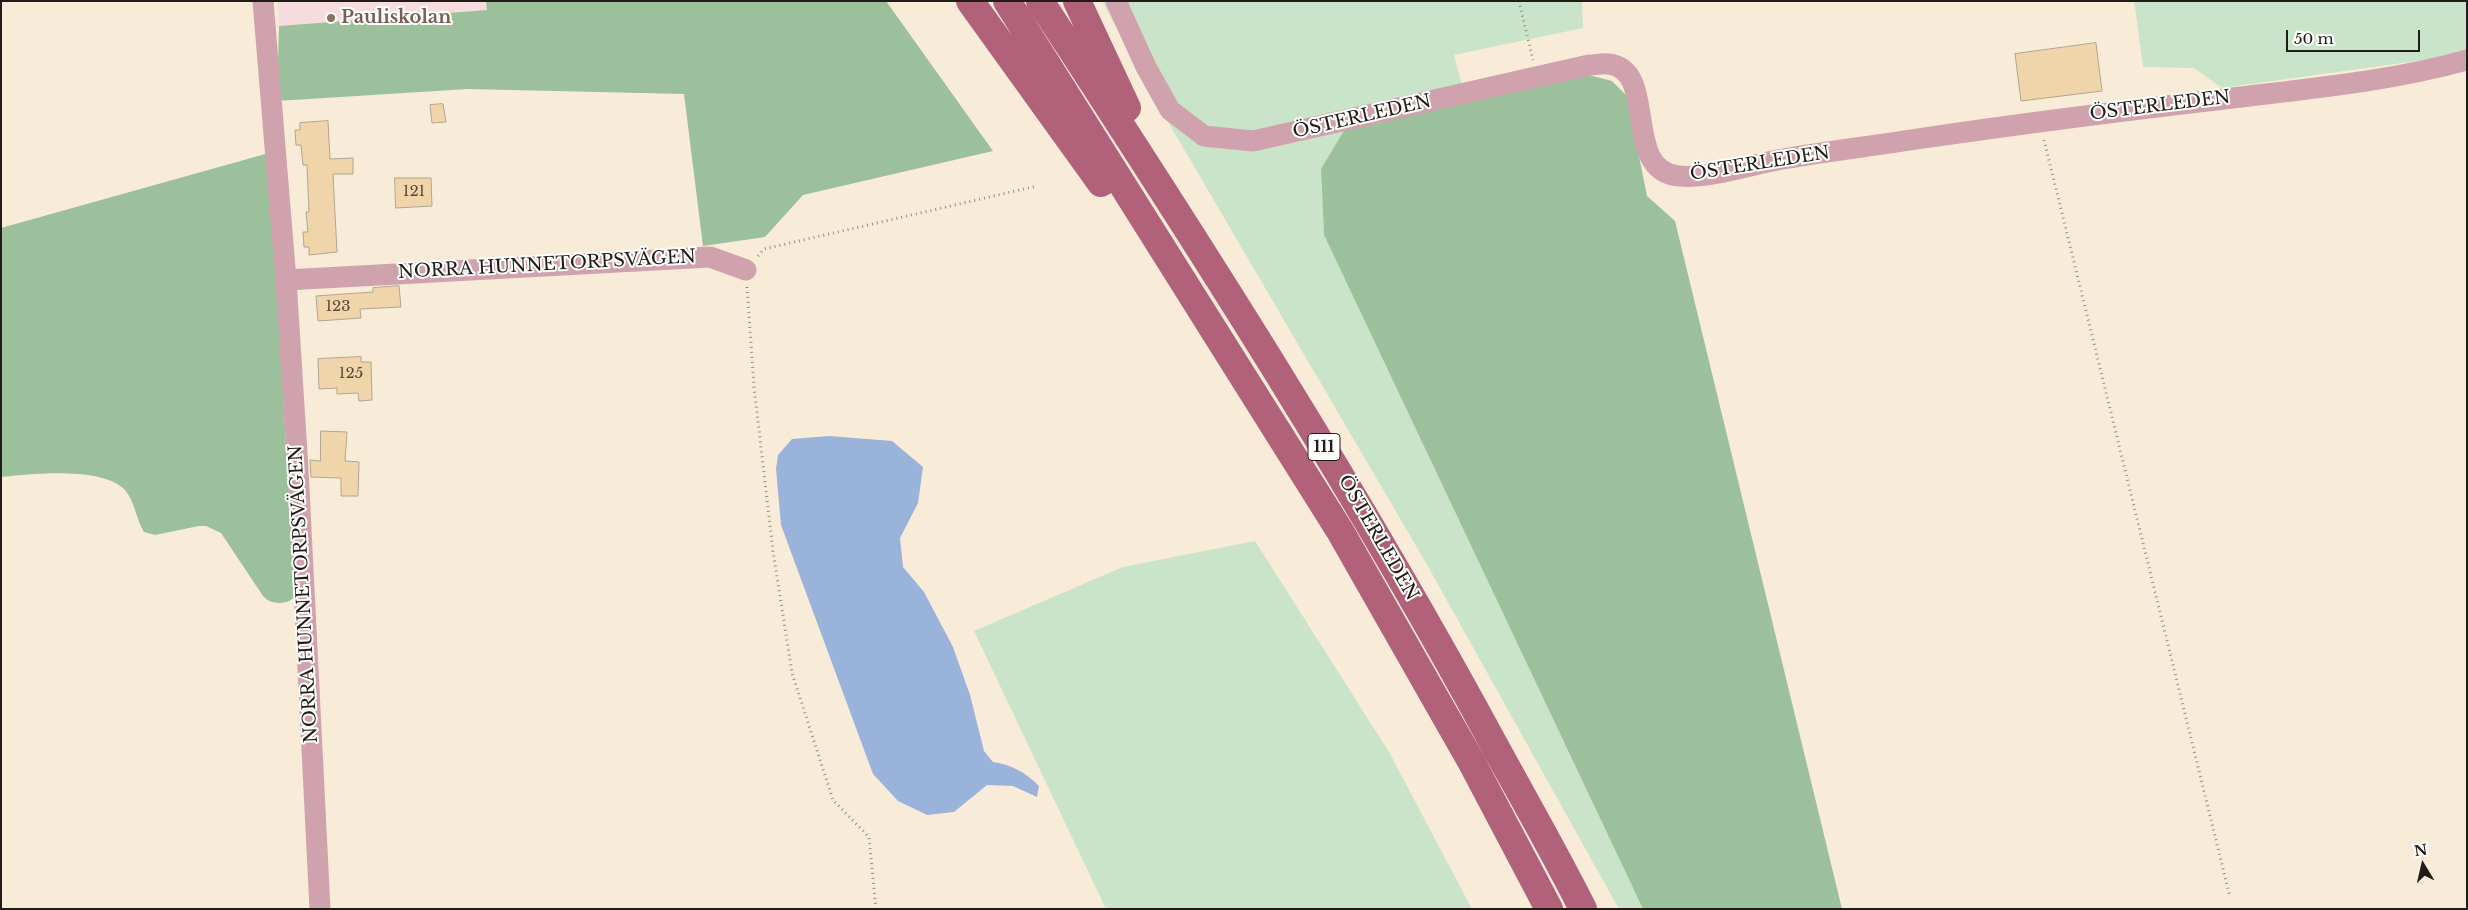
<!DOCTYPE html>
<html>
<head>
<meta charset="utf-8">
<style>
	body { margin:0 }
	#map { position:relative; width:2468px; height:910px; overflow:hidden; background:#f8ebd8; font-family:"Libre Baskerville",serif }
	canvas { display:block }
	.frame { position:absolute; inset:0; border:2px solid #211c15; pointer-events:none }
	.north { position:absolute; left:2398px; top:840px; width:50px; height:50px; -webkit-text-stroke:4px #fff; paint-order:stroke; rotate:351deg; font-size:14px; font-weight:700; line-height:20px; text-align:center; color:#211c15 }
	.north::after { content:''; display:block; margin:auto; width:18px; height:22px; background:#211c15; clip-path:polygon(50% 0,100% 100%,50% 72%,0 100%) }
	.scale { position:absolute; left:2286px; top:30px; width:134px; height:22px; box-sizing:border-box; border:2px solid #211c15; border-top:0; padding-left:6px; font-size:15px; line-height:18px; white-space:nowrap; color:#211c15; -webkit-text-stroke:4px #fff; paint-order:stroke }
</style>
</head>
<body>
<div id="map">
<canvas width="2468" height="910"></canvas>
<div class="frame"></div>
<div class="north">N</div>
<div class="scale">50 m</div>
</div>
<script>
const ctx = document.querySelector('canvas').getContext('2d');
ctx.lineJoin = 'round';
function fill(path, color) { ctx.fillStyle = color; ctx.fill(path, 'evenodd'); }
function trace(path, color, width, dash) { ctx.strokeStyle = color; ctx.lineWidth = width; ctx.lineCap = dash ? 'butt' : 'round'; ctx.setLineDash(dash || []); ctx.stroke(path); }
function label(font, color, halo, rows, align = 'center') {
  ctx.font = font + ' "Libre Baskerville",serif'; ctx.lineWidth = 4; ctx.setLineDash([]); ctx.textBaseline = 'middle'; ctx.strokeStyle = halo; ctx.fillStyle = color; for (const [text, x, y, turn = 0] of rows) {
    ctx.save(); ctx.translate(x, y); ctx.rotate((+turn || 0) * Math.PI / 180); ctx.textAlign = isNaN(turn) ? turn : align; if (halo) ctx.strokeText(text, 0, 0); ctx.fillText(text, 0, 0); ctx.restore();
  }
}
fill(new Path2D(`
	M 277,1 L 486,1 L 487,10 L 279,26 Z`), '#f6dbdf');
fill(new Path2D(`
	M 1102,1 L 1582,1 L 1583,28 L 1454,55 L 1466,101 L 1321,169 L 1324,235 L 1643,909 L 1619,909 L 1426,563 L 1150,91 Z
	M 2134,1 L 2467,1 L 2467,54 L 2222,88 L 2194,68 L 2143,67 Z
	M 1255,541 L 1389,752 L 1472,909 L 1106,909 L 974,631 L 1123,567 Z`), '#cae4c9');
fill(new Path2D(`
	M 486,1 L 886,1 L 993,151 L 803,195 L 765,237 L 703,246 L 684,94 L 468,89 L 277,101 L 279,26 L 487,10 Z
	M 1585,74 L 1612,81 L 1627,96 L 1647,196 L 1675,221 L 1842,909 L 1643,909 L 1324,235 L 1321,169 L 1345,129 Z
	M 269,153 L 295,597 C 287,605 270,605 263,596 L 221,533 L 206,526 L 199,526 L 155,535 L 144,532 C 136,519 135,502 125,490 C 102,466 32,474 1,477 L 1,228 Z`), '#9cc09c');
fill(new Path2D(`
	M 829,436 L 892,441 L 923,467 L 918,503 L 900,538 L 903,567 L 924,592 L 953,647 L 970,695 L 984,751 L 993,762 C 1012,765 1025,772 1039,786 L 1037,797 L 1013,786 L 987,785 L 954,812 L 927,815 L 898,801 L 873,774 L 781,525 L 776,469 L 778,455 L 792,439 Z`), '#9ab3db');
const building = new Path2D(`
	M 2096,43 L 2102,91 L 2021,101 L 2015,54 Z
	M 443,104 L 446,122 L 432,123 L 430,105 Z
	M 328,121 L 330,159 L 353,158 L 353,174 L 333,174 L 337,252 L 309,255 L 309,247 L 304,247 L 303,232 L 308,232 L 306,212 L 309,212 L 307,165 L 303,165 L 301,145 L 296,145 L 295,130 L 300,130 L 300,123 Z
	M 395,178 L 431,178 L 432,206 L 396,208 Z
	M 399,286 L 401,307 L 360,309 L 361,318 L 318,321 L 316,296 L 373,292 L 373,288 Z
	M 361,357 L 361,362 L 371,362 L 372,400 L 359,401 L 358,393 L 337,394 L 337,388 L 319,389 L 318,359 Z
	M 321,431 L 347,432 L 345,461 L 359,462 L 358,496 L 341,496 L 341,478 L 311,477 L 310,460 L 320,461 Z`);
fill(building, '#f1d5aa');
trace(building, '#b1a492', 1);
trace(new Path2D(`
	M 1519,1 L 1533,60
	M 2044,140 L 2230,897
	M 758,256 L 764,249 L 1037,186
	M 747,287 L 754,387 L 773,551 L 792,673 L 833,800 L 869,837 L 876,909`), '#988e81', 3, [1, 4]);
trace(new Path2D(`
	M 263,1 L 286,280 L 298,469 L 320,909
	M 1116,1 L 1146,67 L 1170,110 L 1204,136 L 1253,141 L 1589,65 C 1596,65 1602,63 1609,64 C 1659,70 1621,171 1679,176 C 1708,179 1753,164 1783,159 C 1828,151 1873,146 1917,139 C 2019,124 2121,111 2224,99 C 2305,89 2388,82 2467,60
	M 286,280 L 710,257 L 746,270`), '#d0a2ae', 21);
trace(new Path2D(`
	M 970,1 L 1101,183
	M 1007,1 L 1340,531 L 1471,761 L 1549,909
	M 1040,1 C 1200,246 1358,492 1497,750 C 1526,803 1556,855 1583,909
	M 1077,1 L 1127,108`), '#b1627a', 28);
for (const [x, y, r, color] of [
	[331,18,5,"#8d6e63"]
]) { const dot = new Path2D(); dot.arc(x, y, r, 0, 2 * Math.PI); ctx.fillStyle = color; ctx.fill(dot); trace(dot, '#fff', 2); }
label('15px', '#554a3a', null, [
	["121",414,192],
	["123",338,307],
	["125",351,374]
]);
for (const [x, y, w] of [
	[1324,447,32]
]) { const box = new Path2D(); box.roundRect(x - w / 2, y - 13.5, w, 27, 4); ctx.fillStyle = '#fff'; ctx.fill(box); trace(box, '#211c15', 1); }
label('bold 16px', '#211c15', null, [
	["111",1324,447]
]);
label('bold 18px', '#785e54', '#fff', [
	["Pauliskolan",341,18]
], 'left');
label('18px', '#211c15', '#fff', [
	["ÖSTERLEDEN",2160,106,-7],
	["ÖSTERLEDEN",1362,117,-13],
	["ÖSTERLEDEN",1760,164,-9],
	["NORRA HUNNETORPSVÄGEN",547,265,-3],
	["ÖSTERLEDEN",1378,538,60],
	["NORRA HUNNETORPSVÄGEN",304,594,-93]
]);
</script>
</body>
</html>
